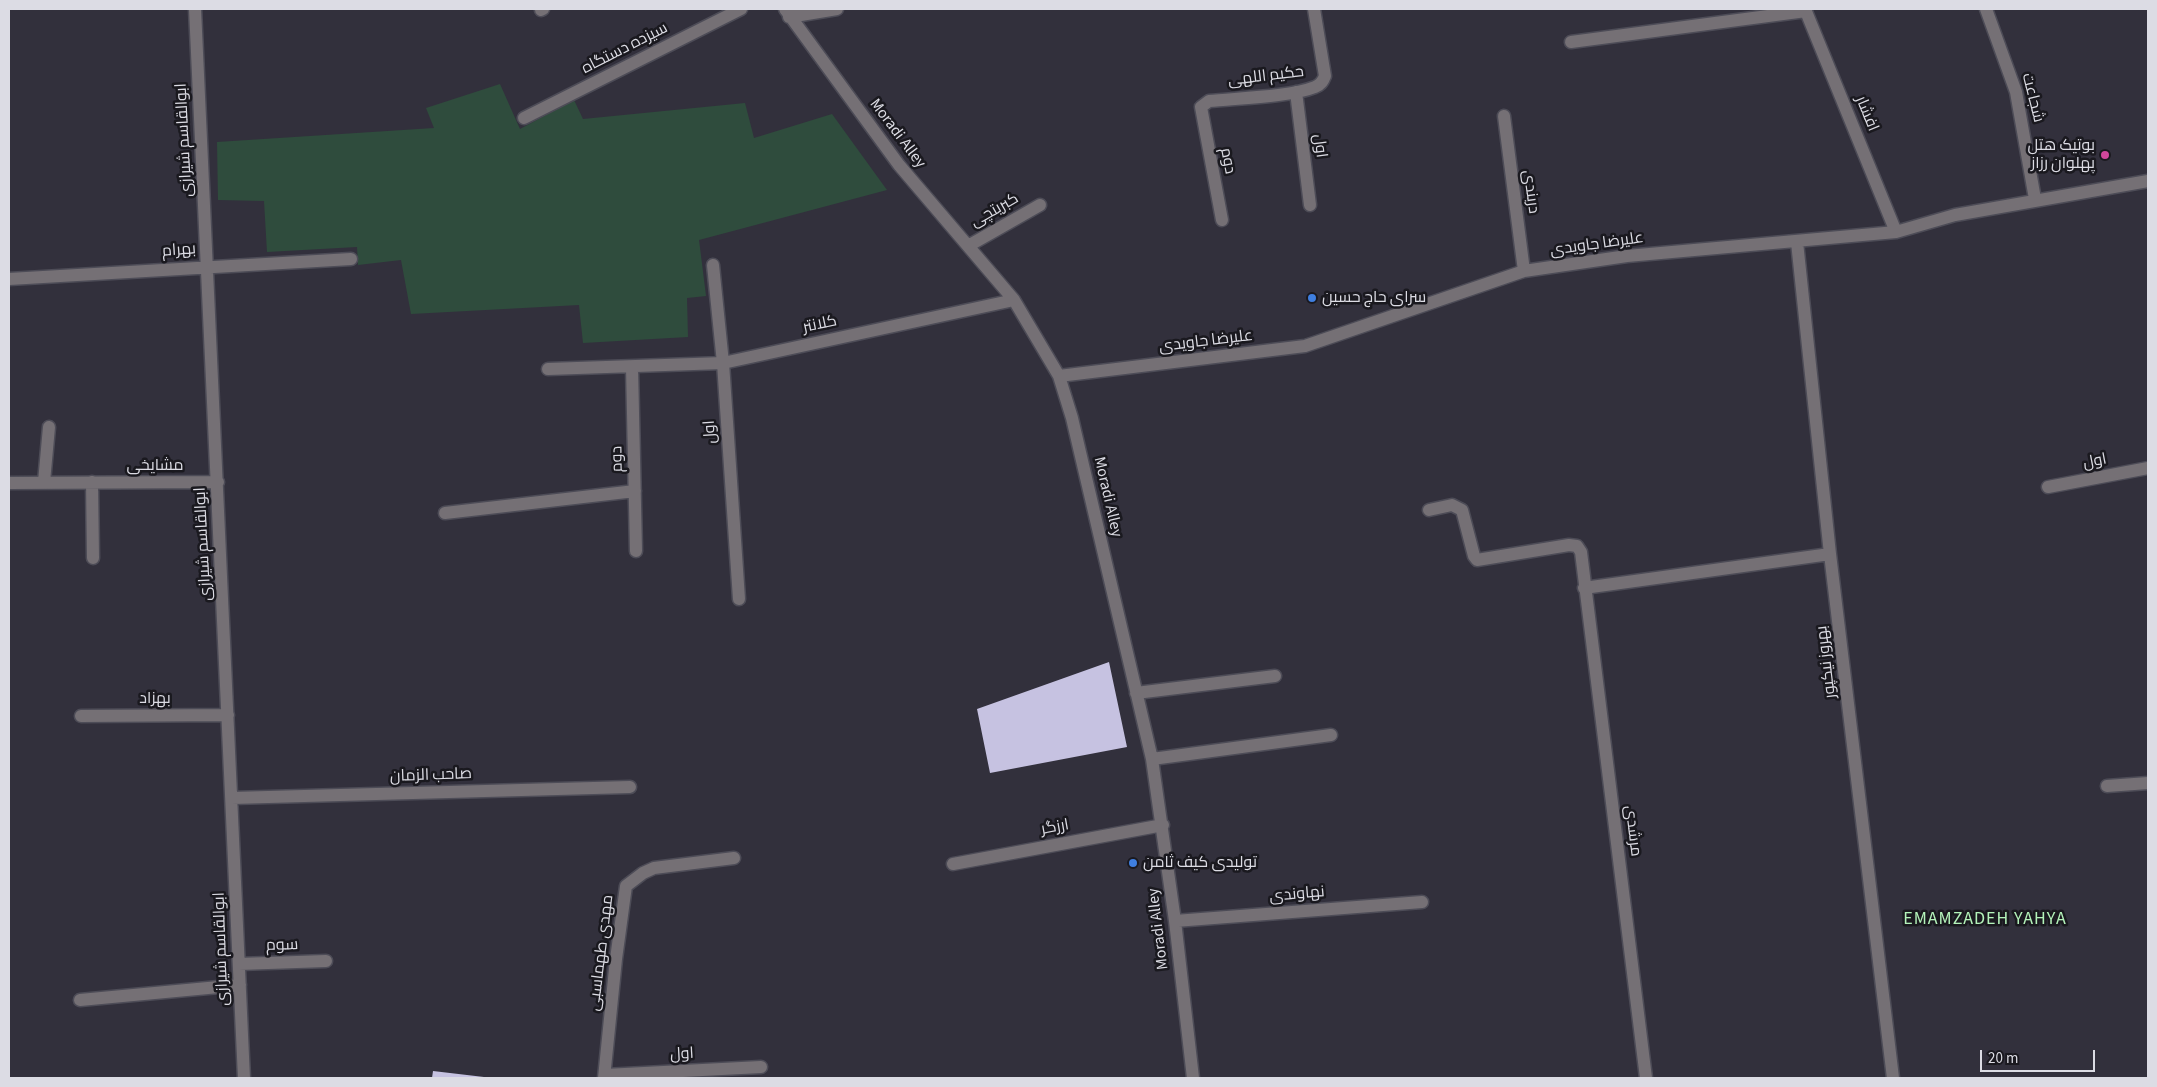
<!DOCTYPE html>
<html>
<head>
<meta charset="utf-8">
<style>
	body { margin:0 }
	#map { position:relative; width:2157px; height:1087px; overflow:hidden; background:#32303c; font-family:"Source Sans 3",sans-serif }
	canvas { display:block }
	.frame { position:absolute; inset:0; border:10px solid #dcdce4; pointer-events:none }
	.scale { position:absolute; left:1980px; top:1050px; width:115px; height:22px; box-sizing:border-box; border:2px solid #dcdce4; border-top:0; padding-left:6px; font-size:15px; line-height:18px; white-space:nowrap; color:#dcdce4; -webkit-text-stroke:4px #1a191f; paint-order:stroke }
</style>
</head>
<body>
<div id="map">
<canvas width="2157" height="1087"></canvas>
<div class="frame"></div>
<div class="scale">20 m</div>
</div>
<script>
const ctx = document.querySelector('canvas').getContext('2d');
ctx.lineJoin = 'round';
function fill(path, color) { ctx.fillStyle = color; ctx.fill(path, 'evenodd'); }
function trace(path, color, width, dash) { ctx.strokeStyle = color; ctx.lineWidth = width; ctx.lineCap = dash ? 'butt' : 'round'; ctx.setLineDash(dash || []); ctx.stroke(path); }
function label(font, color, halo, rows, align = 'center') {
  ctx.font = font + ' "Source Sans 3",Cairo,sans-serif'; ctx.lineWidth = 5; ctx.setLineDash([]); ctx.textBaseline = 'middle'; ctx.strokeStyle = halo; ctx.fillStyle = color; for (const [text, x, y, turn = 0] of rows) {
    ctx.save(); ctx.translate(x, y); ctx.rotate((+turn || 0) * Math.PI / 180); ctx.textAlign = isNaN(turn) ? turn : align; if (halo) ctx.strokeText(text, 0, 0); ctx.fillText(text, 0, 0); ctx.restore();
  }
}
fill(new Path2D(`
	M 500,84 L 520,129 L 574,100 L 583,119 L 745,103 L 754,138 L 832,114 L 887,190 L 699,240 L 706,296 L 687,298 L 688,337 L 583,343 L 579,305 L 411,314 L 401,260 L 358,265 L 357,247 L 267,252 L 264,201 L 218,200 L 217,142 L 434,128 L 426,108 Z`), '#2f4c3d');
fill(new Path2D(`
	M 1109,662 L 1127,747 L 990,773 L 977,709 Z
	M 433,1071 L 484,1077 L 484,1078 L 432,1078 Z`), '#c6c2e1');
const minor = new Path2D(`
	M 195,9 L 244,1078
	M 785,9 L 899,165 L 1014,300 L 1059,376 L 1072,418 L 1152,759 L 1175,921 L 1193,1078
	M 1805,9 L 1896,232
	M 1986,9 L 2016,92 L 2035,199
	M 541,10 L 543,9
	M 789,17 L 837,9
	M 1571,42 L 1806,11
	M 1296,92 L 1310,205
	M 1504,116 L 1524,271
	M 524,118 L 741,9
	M 1222,220 L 1201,107 L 1209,101 C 1237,98 1290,97 1315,87 C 1321,85 1323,81 1325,76 L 1314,9
	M 1797,242 L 1830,554 L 1893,1078
	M 968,246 L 1040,205
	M 713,265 L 723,363 L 739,599
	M 9,279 L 351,259
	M 632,367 L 636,551
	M 548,369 L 723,363 L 1014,300
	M 1059,376 L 1305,346 L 1524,271 L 1627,256 L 1896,232 L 1955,215 L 2148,181
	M 44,482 L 49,427
	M 92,482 L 93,558
	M 9,483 L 218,482
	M 2048,487 L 2148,468
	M 1429,510 L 1452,505 L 1462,510 L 1474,556 L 1477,560 L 1569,545 L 1577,546 L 1581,552 L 1646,1078
	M 445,513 L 635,491
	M 1584,588 L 1830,554
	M 1136,693 L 1275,676
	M 81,716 L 228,715
	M 1152,759 L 1331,735
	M 2107,786 L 2148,783
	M 232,798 L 630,787
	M 953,864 L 1163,825
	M 1175,921 L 1422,902
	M 239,964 L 326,961
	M 80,1000 L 240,985
	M 605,1075 L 761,1067
	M 604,1078 L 616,959 L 626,886 L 643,873 L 654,868 L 734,858`);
trace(minor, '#4d4c57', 15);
trace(minor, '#757075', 12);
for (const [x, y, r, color] of [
	[2105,155,5,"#d1479c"],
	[1312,298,5,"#3f7fe0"],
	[1133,863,5,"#3f7fe0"]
]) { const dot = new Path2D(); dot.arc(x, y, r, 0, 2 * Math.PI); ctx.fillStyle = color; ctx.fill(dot); trace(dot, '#1a191f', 2); }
label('16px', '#dcdce4', '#1a191f', [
	["سیزده دستگاه",625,49,-27],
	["حکیم اللهی",1266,77,-7],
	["شجاعت",2032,98,76],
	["افشار",1866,114,68],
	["Moradi Alley",897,134,53],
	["ابوالقاسم شیرازی",185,140,-93],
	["اول",1319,146,83],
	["دوم",1227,161,79],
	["دربندی",1530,192,82],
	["کبریتچی",995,211,-30],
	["علیرضا جاویدی",1597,245,-8],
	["بهرام",179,251,-4],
	["کلانتر",820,325,-12],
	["علیرضا جاویدی",1206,342,-7],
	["اول",711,432,-94],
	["دوم",618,459,-91],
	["اول",2095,462,-11],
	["مشایخی",155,466],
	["Moradi Alley",1107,497,77],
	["ابوالقاسم شیرازی",204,544,-93],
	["بهروز نیکپور",1827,662,-97],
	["بهزاد",155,699],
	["صاحب الزمان",431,776,-2],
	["ارزگر",1055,828,-10],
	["مرشدی",1632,831,83],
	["نهاوندی",1297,895,-5],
	["Moradi Alley",1159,929,-97],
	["سوم",282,946,-2],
	["ابوالقاسم شیرازی",222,949,-92],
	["مهدی طهماسبی",602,953,-83],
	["اول",682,1055,-3]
]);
label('16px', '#dcdce4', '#1a191f', [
	["بوتیک هتل",2095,146,"right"],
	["پهلوان رزاز",2095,164,"right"],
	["سرای حاج حسین",1322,298],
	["تولیدی کیف ثامن",1143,863]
], 'left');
ctx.letterSpacing = '1px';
label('18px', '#b4f3ba', '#1a191f', [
	["EMAMZADEH YAHYA",1985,920]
]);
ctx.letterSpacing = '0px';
</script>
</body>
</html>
